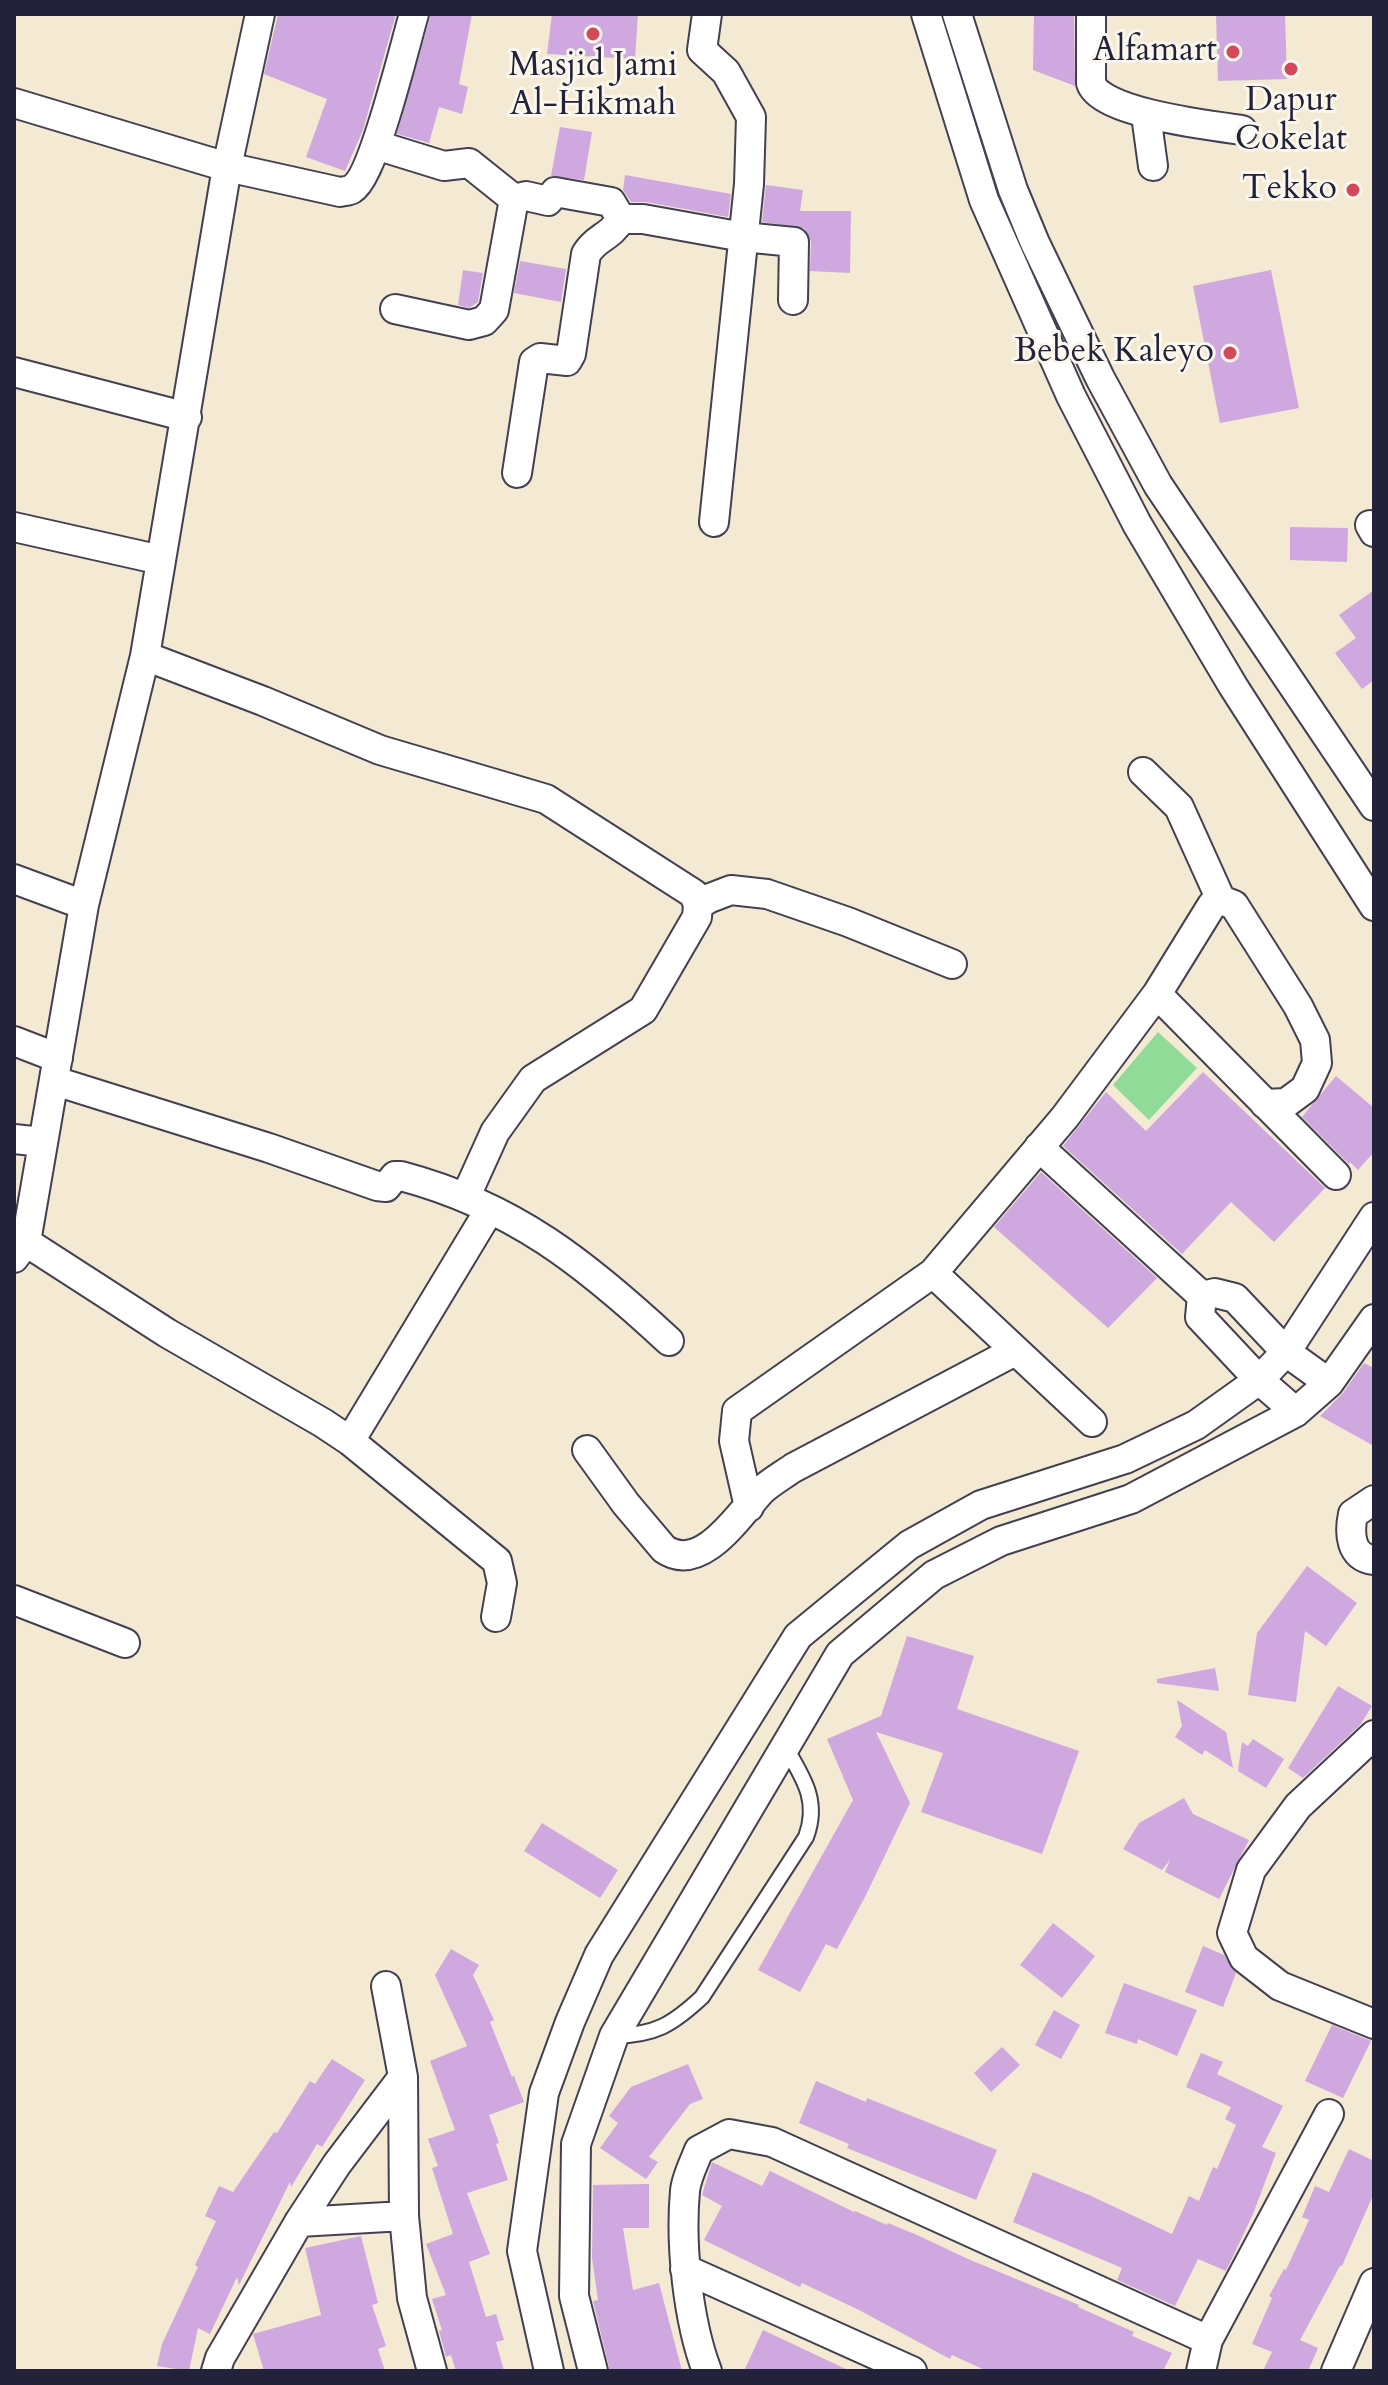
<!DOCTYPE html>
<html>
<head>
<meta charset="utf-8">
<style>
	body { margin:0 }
	#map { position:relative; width:1388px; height:2385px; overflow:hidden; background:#f4e9d2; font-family:Cardo,serif }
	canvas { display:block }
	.frame { position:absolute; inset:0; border:16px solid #22223b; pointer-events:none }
</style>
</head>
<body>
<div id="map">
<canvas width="1388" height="2385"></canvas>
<div class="frame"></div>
</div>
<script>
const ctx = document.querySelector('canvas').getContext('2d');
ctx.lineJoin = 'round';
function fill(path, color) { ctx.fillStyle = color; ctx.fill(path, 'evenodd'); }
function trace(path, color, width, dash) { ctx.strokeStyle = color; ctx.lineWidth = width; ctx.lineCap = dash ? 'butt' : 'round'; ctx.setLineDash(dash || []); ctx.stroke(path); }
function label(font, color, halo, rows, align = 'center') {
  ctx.font = font + ' Cardo,serif'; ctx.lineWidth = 6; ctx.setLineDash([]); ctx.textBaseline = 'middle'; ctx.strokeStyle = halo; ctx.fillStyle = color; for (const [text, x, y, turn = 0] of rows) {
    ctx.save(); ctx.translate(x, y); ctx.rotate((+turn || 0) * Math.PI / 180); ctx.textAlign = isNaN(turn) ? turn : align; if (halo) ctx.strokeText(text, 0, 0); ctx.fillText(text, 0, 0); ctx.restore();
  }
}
fill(new Path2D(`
	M 1158,1032 L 1197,1068 L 1149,1120 L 1113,1085 Z`), '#90db98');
fill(new Path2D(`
	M 278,14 L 396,14 L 363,130 L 345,171 L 306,157 L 327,99 L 264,74 Z
	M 431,14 L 472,14 L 459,84 L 468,87 L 462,114 L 439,107 L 429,143 L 397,134 Z
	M 552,14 L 638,14 L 635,59 L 547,54 Z
	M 1034,14 L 1074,14 L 1075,86 L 1033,70 Z
	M 1216,14 L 1285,14 L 1287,79 L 1218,81 Z
	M 560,127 L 592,132 L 584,180 L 551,176 Z
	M 625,175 L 731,194 L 728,217 L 646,202 L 631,202 L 623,190 Z
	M 766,185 L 803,190 L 800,211 L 851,211 L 850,273 L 810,271 L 811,242 L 804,228 L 762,222 Z
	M 520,261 L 566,269 L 561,302 L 514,293 Z
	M 463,270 L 483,273 L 478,302 L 469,308 L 458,305 Z
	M 1271,270 L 1299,408 L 1220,423 L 1193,286 Z
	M 1290,527 L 1348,528 L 1347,562 L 1290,560 Z
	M 1374,590 L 1374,680 L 1362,689 L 1335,653 L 1356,638 L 1339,615 Z
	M 1203,1072 L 1325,1188 L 1274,1242 L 1231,1202 L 1182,1254 L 1063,1146 L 1106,1092 L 1146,1131 Z
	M 1336,1076 L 1374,1108 L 1374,1152 L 1358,1170 L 1350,1162 L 1349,1164 L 1302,1117 Z
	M 1041,1172 L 1157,1278 L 1108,1328 L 994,1227 Z
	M 1364,1363 L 1374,1368 L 1374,1446 L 1320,1416 L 1343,1393 Z
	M 1307,1566 L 1357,1603 L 1326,1646 L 1305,1631 L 1296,1702 L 1248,1695 L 1257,1633 Z
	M 907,1636 L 974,1656 L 957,1709 L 1079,1751 L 1042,1854 L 921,1812 L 943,1753 L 876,1732 L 910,1803 L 866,1895 L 837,1949 L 826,1944 L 800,1992 L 758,1970 L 853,1800 L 827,1739 L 881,1716 Z
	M 1215,1668 L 1219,1691 L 1157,1683 L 1157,1679 Z
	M 1338,1686 L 1372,1706 L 1360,1725 L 1303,1778 L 1288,1768 Z
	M 1177,1700 L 1226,1732 L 1233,1768 L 1205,1750 L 1202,1755 L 1175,1737 L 1182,1726 Z
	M 1253,1739 L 1284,1759 L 1266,1788 L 1238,1771 L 1242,1742 L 1248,1746 Z
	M 1184,1798 L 1193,1814 L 1249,1840 L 1219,1899 L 1165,1872 L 1170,1860 L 1162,1870 L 1123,1849 L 1139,1823 Z
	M 542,1823 L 618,1870 L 600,1898 L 524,1851 Z
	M 1053,1923 L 1095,1956 L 1062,1998 L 1020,1965 Z
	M 1203,1946 L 1224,1955 L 1236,1973 L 1223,2007 L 1185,1992 Z
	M 451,1949 L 479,1965 L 473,1975 L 494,2020 L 490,2022 L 512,2077 L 514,2076 L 524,2102 L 489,2115 L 499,2143 L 496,2144 L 508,2180 L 467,2193 L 490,2254 L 469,2262 L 486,2317 L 496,2314 L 504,2340 L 496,2342 L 504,2371 L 456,2371 L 451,2355 L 446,2357 L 439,2331 L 442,2330 L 432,2299 L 446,2295 L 426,2244 L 453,2234 L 432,2168 L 438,2166 L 428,2139 L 455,2130 L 430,2061 L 467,2046 L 435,1975 Z
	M 1124,1983 L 1197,2010 L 1177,2056 L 1138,2039 L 1137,2044 L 1105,2033 Z
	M 1054,2010 L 1080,2025 L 1061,2059 L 1035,2045 Z
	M 1332,2025 L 1371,2041 L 1343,2098 L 1305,2081 Z
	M 1002,2047 L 1020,2065 L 991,2092 L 974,2073 Z
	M 1201,2053 L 1223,2062 L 1217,2074 L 1283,2106 L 1262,2147 L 1276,2153 L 1253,2214 L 1226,2271 L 1198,2259 L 1175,2306 L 1117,2280 L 1122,2268 L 1013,2222 L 1033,2172 L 1089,2195 L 1172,2234 L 1189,2196 L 1199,2201 L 1213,2167 L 1217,2169 L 1236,2125 L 1225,2119 L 1231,2107 L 1186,2087 Z
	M 332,2059 L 365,2080 L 322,2147 L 317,2144 L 291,2187 L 290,2182 L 239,2285 L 237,2277 L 210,2334 L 198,2328 L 189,2371 L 157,2366 L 162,2344 L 198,2267 L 195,2265 L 216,2221 L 205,2216 L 219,2186 L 233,2192 L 274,2132 L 277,2133 L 310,2081 L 315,2084 Z
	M 688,2064 L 703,2099 L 690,2104 L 649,2157 L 658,2162 L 646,2179 L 600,2148 L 618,2123 L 609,2116 L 631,2087 Z
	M 816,2081 L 866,2102 L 867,2098 L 997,2150 L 976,2200 L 847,2148 L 849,2144 L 799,2123 Z
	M 1349,2149 L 1374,2161 L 1374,2193 L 1342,2266 L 1340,2266 L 1300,2340 L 1318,2348 L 1308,2371 L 1263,2371 L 1272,2352 L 1252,2344 L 1272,2298 L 1269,2296 L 1284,2269 L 1286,2270 L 1309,2220 L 1302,2217 L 1315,2186 L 1329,2192 Z
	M 712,2162 L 762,2186 L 770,2171 L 854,2212 L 855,2211 L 887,2225 L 888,2223 L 917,2235 L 968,2259 L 1079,2305 L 1078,2307 L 1134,2332 L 1132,2336 L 1172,2353 L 1163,2371 L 987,2371 L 952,2355 L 950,2359 L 859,2310 L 802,2283 L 800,2287 L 704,2240 L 722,2206 L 702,2195 Z
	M 649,2184 L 649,2228 L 623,2228 L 633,2290 L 659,2283 L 682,2371 L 610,2371 L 593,2301 L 598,2300 L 592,2258 L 593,2185 Z
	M 361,2236 L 378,2303 L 372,2305 L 386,2346 L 378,2349 L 385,2371 L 264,2371 L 253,2334 L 321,2315 L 305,2248 Z
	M 763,2330 L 850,2371 L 744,2371 Z`), '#cea8de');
const service = new Path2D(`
	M 614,2036 C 655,2035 672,2025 702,1997 L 806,1837 C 820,1800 802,1776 784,1745`);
const minor = new Path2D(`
	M 707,14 L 702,50 L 726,72 L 751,117 L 749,184 L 714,522
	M 926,14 L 984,200 L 1071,396 L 1137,524 L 1233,686 L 1374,906
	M 957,14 L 1013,190 L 1035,243 L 1100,378 L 1158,485 L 1374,806
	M 1091,14 L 1091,83 C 1100,113 1213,126 1242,130
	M 14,103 L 227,167 L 340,192 C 344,191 349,191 352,189 C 374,176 405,44 414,14
	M 1146,115 L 1153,166
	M 376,145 L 444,166 L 469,163 L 514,199
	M 514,199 L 526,196 L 548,201 L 555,192 L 611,202 L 621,219
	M 621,219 L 643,219 L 743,237 L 794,242 L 793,300
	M 395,309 L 469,325 L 484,321 L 494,310 L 514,199
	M 14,372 L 187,417
	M 517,473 L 534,362 L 540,358 L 567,361 L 571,354 L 586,254 C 597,236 609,239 621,219
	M 1370,525 L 1374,532
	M 14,527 L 161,560
	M 145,656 L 263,701 L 380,750 L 546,799 L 694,894 L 698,905 L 697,917 L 643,1010 L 533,1079 L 495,1132 L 466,1196
	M 1143,772 L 1179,807 L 1221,900 L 1234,905 L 1298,1006 L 1315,1040 L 1317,1063 L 1305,1089 L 1286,1103 L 1265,1104
	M 14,879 L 84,905
	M 698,905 L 710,898 L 731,890 L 767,894 L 848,922 L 952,964
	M 1157,994 L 1336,1175
	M 14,1041 L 58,1058
	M 55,1081 L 269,1148 L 377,1186 L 386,1187 L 395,1176 L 401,1176 C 514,1206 586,1264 669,1341
	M 14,1139 L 43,1142
	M 1039,1147 L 1202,1296
	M 26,1242 L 167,1333 L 323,1423 L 350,1441 L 497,1561 L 502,1583 L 496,1617
	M 14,1258 L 26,1242 L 84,905 L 145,656 L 227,167 L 260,14
	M 933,1273 L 1092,1422
	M 1202,1296 L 1215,1293 L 1235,1298 L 1286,1352 L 1329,1383
	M 1202,1296 L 1200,1317 L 1259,1380 L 1296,1412
	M 350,1441 L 490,1209
	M 587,1450 L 626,1504 L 664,1549 C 702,1575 740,1513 762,1490 C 771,1482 783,1475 793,1468 L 1015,1351
	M 1374,1500 L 1353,1514 C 1349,1533 1350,1558 1374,1560
	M 749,1507 L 734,1441 L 737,1411 L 933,1273 L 1065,1117 L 1157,994 L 1212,905 L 1221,900
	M 14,1600 L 125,1643
	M 1374,1735 L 1298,1806 L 1251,1870 L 1232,1933 L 1244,1958 L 1280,1986 L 1374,2024
	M 386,1986 L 403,2077 L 404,2216 L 412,2298 L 432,2371
	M 299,2222 L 404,2216
	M 685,2269 L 912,2371
	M 216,2371 L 220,2358 L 299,2222 L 337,2164 L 403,2077
	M 549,2371 L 522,2251 L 544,2093 L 570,2022 L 599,1955 L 798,1636 L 909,1545 L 981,1505 L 1125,1459 L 1196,1425 L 1259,1380 L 1286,1352 L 1374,1217
	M 593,2371 L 574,2296 L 576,2144 L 614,2036 L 840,1654 L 934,1575 L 1001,1541 L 1131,1499 L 1296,1412 L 1329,1383 L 1374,1319
	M 707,2371 C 688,2321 680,2245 685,2191 C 686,2178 694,2163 699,2150 L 729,2134 L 772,2142 L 1208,2340
	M 1201,2371 L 1208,2340 L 1329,2114
	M 1336,2371 L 1374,2283`);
trace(service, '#424052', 18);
trace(minor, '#424052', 32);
trace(service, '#fff', 14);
trace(minor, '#fff', 28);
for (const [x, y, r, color] of [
	[593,34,8,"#d1495b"],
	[1233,52,8,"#d1495b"],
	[1291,69,8,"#d1495b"],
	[1353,190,8,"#d1495b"],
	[1230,353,8,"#d1495b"]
]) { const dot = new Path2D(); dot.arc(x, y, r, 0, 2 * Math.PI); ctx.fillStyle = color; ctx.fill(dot); trace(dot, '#fbf7ec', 3); }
label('34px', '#22223b', '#fbf7ec', [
	["Alfamart",1217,52],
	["Masjid Jami",593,67,"center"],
	["Al-Hikmah",593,106,"center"],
	["Dapur",1291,102,"center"],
	["Cokelat",1291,141,"center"],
	["Tekko",1337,190],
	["Bebek Kaleyo",1214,353]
], 'right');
</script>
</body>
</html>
